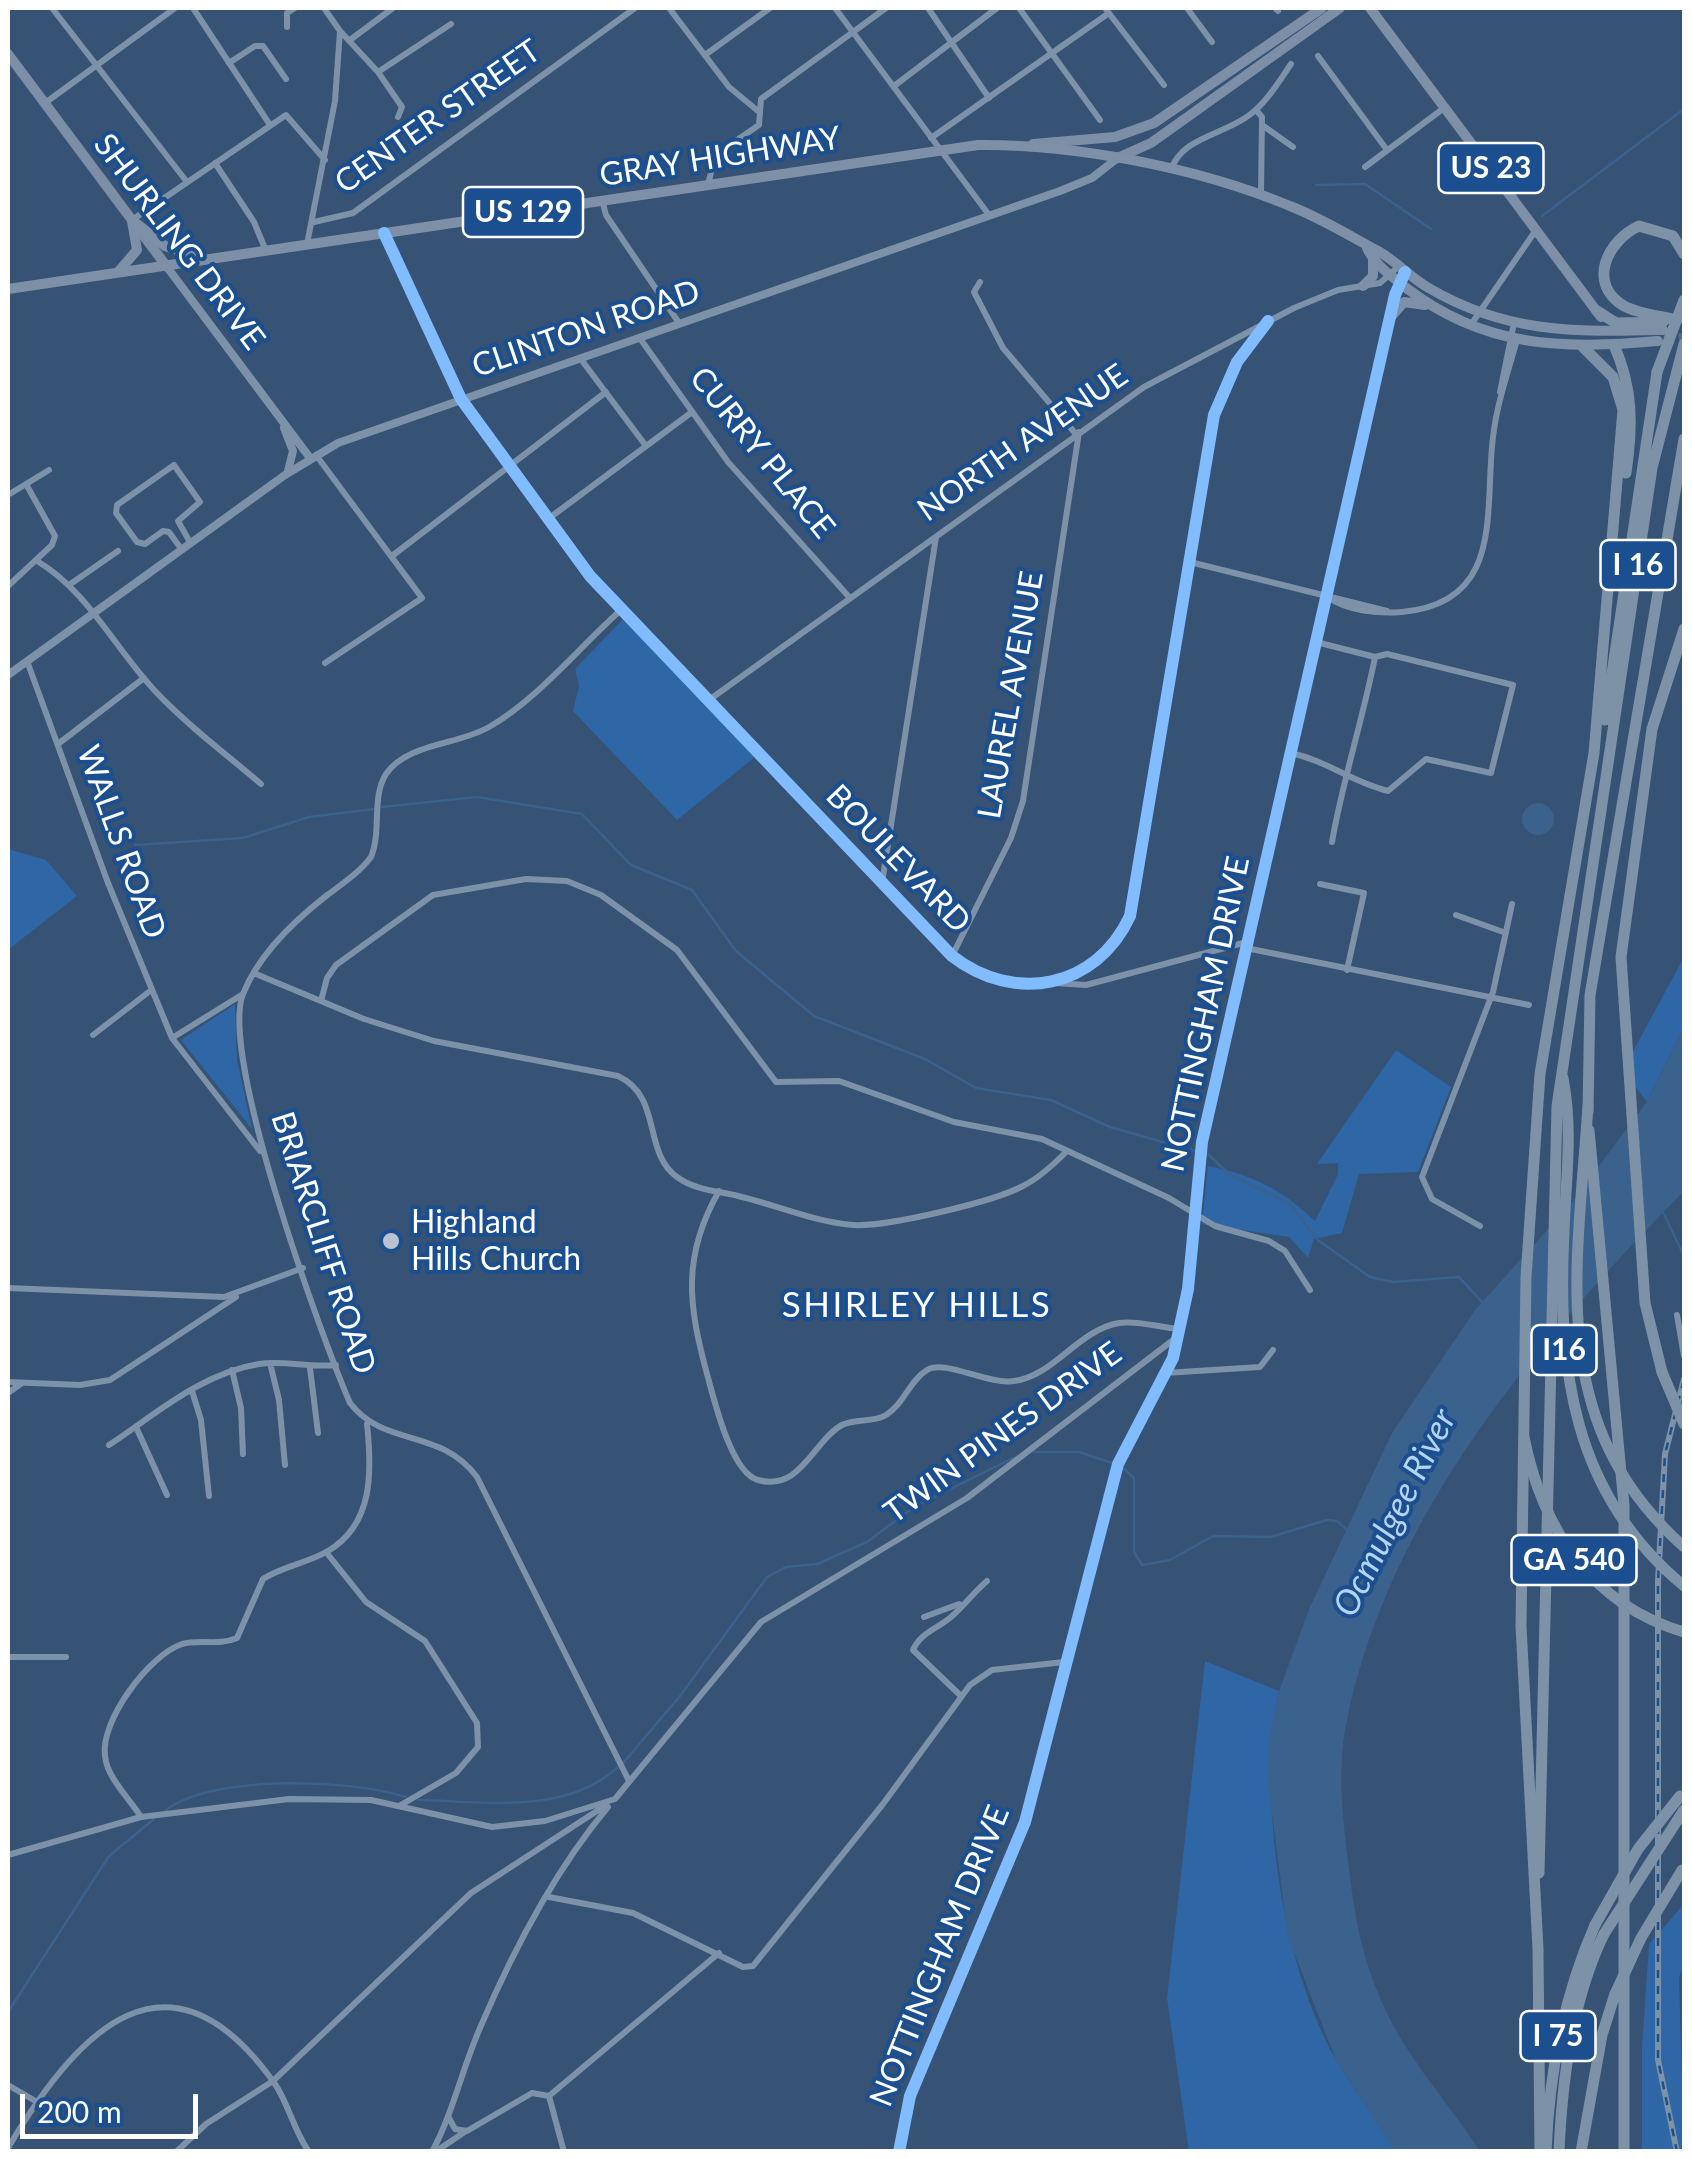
<!DOCTYPE html>
<html>
<head>
<meta charset="utf-8">
<style>
	body { margin:0 }
	#map { position:relative; width:1692px; height:2159px; overflow:hidden; background:#365274; font-family:Lato,sans-serif }
	canvas { display:block }
	.frame { position:absolute; inset:0; border:10px solid #fff; pointer-events:none }
	.scale { position:absolute; left:20px; top:2094px; width:178px; height:45px; box-sizing:border-box; border:5px solid #fff; border-top:0; padding-left:12px; font-size:30px; line-height:35px; white-space:nowrap; color:#fff; -webkit-text-stroke:8px #1b4f8f; paint-order:stroke }
</style>
</head>
<body>
<div id="map">
<canvas width="1692" height="2159"></canvas>
<div class="frame"></div>
<div class="scale">200 m</div>
</div>
<script>
const ctx = document.querySelector('canvas').getContext('2d');
ctx.lineJoin = 'round';
function fill(path, color) { ctx.fillStyle = color; ctx.fill(path, 'evenodd'); }
function trace(path, color, width, dash) { ctx.strokeStyle = color; ctx.lineWidth = width; ctx.lineCap = dash ? 'butt' : 'round'; ctx.setLineDash(dash || []); ctx.stroke(path); }
function label(font, color, halo, rows, align = 'center') {
  ctx.font = font + ' Lato,sans-serif'; ctx.lineWidth = 8; ctx.setLineDash([]); ctx.textBaseline = 'middle'; ctx.strokeStyle = halo; ctx.fillStyle = color; for (const [text, x, y, turn = 0] of rows) {
    ctx.save(); ctx.translate(x, y); ctx.rotate((+turn || 0) * Math.PI / 180); ctx.textAlign = isNaN(turn) ? turn : align; if (halo) ctx.strokeText(text, 0, 0); ctx.fillText(text, 0, 0); ctx.restore();
  }
}
fill(new Path2D(`
	M 624,618 L 760,753 L 677,820 L 573,711 L 579,686 L 575,669 Z
	M 8,849 L 46,860 L 77,896 L 9,949 Z
	M 1684,957 L 1684,1026 L 1647,1102 L 1623,1070 Z
	M 235,1004 L 237,1060 L 252,1129 L 181,1040 Z
	M 1396,1050 L 1451,1087 L 1418,1172 L 1359,1174 L 1342,1233 L 1314,1239 L 1308,1258 L 1289,1237 L 1202,1224 L 1208,1166 C 1254,1175 1282,1190 1315,1221 L 1338,1174 L 1338,1163 L 1317,1164 Z
	M 1205,1661 L 1279,1691 C 1257,1797 1282,1967 1337,2061 C 1355,2092 1377,2120 1395,2151 L 1189,2152 L 1167,1998 Z
	M 1684,1904 L 1684,1960 L 1679,1978 L 1684,2151 L 1642,2151 L 1642,2046 L 1649,1944 Z`), '#2f66a5');
fill(new Path2D(`
	M1522 819a16 16 0 1 1 32 0a16 16 0 1 1-32 0Z
	M 1684,1026 L 1684,1191 C 1538,1340 1388,1513 1346,1725 C 1337,1772 1343,1822 1349,1868 C 1354,1913 1362,1958 1381,2000 C 1404,2055 1448,2102 1480,2151 L 1395,2152 L 1336,2060 L 1288,1937 L 1268,1783 L 1269,1739 L 1279,1691 L 1310,1607 L 1392,1433 L 1475,1310 L 1568,1207 L 1647,1102 Z`), '#3b618d');
trace(new Path2D(`
	M 1316,185 L 1365,184 L 1431,229
	M 1542,216 L 1684,109
	M 382,807 L 477,797 L 582,814 L 631,865 L 692,890 L 736,951 L 814,1016 L 925,1059 L 976,1088 L 1051,1100 L 1110,1127 L 1209,1155 L 1230,1175 L 1289,1203 L 1319,1241 L 1370,1277 L 1393,1282 L 1459,1277 L 1482,1302
	M 135,845 L 243,838 L 309,817 L 374,809
	M 1663,1212 L 1684,1256
	M 1034,1452 L 1079,1452 L 1115,1464
	M 1122,1467 L 1134,1478 L 1134,1552 L 1142,1565 L 1170,1560 L 1213,1536 L 1270,1537 L 1327,1520 L 1337,1521 L 1349,1532
	M 624,1762 L 680,1696 L 767,1577 L 786,1567 L 817,1564 L 867,1542 L 914,1507 L 1017,1456
	M 418,1800 C 483,1801 565,1816 618,1767
	M 166,1810 C 214,1774 350,1779 406,1797
	M 8,2012 L 109,1856 L 154,1819`), '#3b618d', 2.5);
trace(new Path2D(`
	M 1664,340 L 1684,338`), '#546c89', 10, [10, 5]);
trace(new Path2D(`
	M 52,8 L 187,182
	M 193,8 L 270,125
	M 669,8 L 729,87 L 758,111
	M 835,8 L 989,215
	M 928,8 L 989,98
	M 1019,8 L 1100,120
	M 1105,8 L 1164,85
	M 1187,8 L 1212,42
	M 1275,8 L 1278,11
	M 287,27 L 287,13 L 295,8
	M 341,32 L 378,72 L 402,107 L 398,117
	M 350,40 L 393,8
	M 705,55 L 770,8
	M 1318,56 L 1387,150
	M 229,63 L 255,46 L 263,46 L 286,79
	M 378,72 L 451,24
	M 894,86 L 997,8
	M 45,103 L 175,8
	M 1256,110 L 1262,117 L 1261,193
	M 1262,125 L 1293,147
	M 931,138 L 1109,13
	M 215,163 L 254,222 L 266,251
	M 1365,167 L 1444,108
	M 1171,170 C 1182,136 1226,135 1252,113 C 1268,100 1280,80 1291,64
	M 708,185 L 715,155 L 759,125 L 761,99 L 886,8
	M 602,200 L 606,215 L 679,323
	M 132,220 L 286,115 L 325,160
	M 314,222 L 353,213 L 635,8
	M 384,233 L 461,399 L 590,576 L 952,956 C 1014,1004 1096,989 1130,916 L 1214,415 L 1237,362 L 1268,321
	M 307,244 L 335,101 L 340,31 L 324,8
	M 980,282 L 974,292 L 1003,348 L 1075,433
	M 1470,326 L 1536,230
	M 639,337 L 728,462 L 850,598
	M 580,358 L 646,446
	M 1500,392 L 1514,323
	M 316,455 L 422,598 L 325,663
	M 8,495 L 49,470
	M 548,519 L 692,412
	M 182,550 L 169,532 L 163,531 L 145,544 L 137,542 L 116,513 L 117,505 L 174,465 L 200,502 L 178,521 L 191,544
	M 392,556 L 606,392
	M 37,561 C 88,591 115,649 156,692 C 187,725 226,754 261,784
	M 1190,562 L 1387,611
	M 69,585 L 118,551
	M 8,586 L 52,545 L 55,536 L 26,484
	M 1328,597 C 1346,611 1380,614 1402,612 C 1505,603 1484,511 1493,437 C 1497,403 1508,372 1517,340
	M 621,610 C 579,647 538,699 489,727 C 459,745 407,743 386,774 C 371,798 382,831 371,857 C 359,873 342,884 326,896 C 294,921 258,956 243,994 C 219,1055 321,1336 350,1403 C 385,1448 439,1427 477,1477 L 629,1781
	M 27,661 L 108,883 L 172,1038 L 260,1151
	M 709,700 L 1144,387 L 1294,308 L 1338,290 L 1380,283 L 1398,267
	M 58,744 L 144,678
	M 1291,753 C 1327,761 1352,782 1388,791 L 1426,759 L 1491,773 L 1513,685 L 1387,654 L 1375,657 L 1316,642
	M 1332,842 C 1343,779 1363,719 1375,657
	M 882,883 L 936,537
	M 1320,884 L 1364,893 L 1347,970
	M 1456,915 L 1506,933
	M 1246,948 L 1529,1005
	M 952,956 L 1011,838 L 1023,801 L 1079,432
	M 256,974 L 364,1019 L 434,1041 L 618,1076 C 663,1097 642,1152 677,1177 C 696,1191 721,1191 742,1197 C 779,1206 815,1222 853,1225 C 887,1227 993,1202 1023,1186 C 1039,1178 1053,1165 1065,1153
	M 1055,983 L 1086,985 L 1247,942
	M 321,1001 L 327,978 L 336,965 L 433,895 L 526,879 L 567,881 L 601,895 L 677,950 L 776,1082 L 839,1081 L 954,1122 L 1042,1139 L 1169,1198 L 1215,1226 L 1269,1241 L 1285,1251 L 1310,1290
	M 93,1035 L 150,991
	M 172,1038 L 243,994
	M 719,1191 C 682,1256 688,1304 707,1374 C 714,1399 731,1473 758,1480 C 801,1492 813,1441 842,1425 C 856,1418 873,1423 886,1415 C 904,1404 910,1380 927,1370 C 945,1359 987,1385 1014,1381 C 1054,1376 1078,1330 1119,1323 C 1138,1320 1161,1328 1180,1329
	M 1480,1226 L 1432,1199 L 1422,1177 L 1493,992 L 1512,904
	M 8,1288 L 224,1297 L 303,1268
	M 1677,1315 L 1684,1356
	M 270,1363 L 279,1400 L 285,1465
	M 310,1368 L 318,1433
	M 232,1370 L 241,1408 L 243,1454
	M 1165,1373 L 1260,1367 L 1273,1350
	M 8,1382 L 80,1385 L 110,1380 L 236,1297
	M 192,1391 L 201,1420 L 209,1496
	M 8,1393 L 22,1383
	M 136,1427 L 167,1495
	M 109,1445 C 156,1414 202,1373 259,1364 C 285,1360 308,1368 336,1365
	M 326,1552 L 366,1602 L 425,1641 L 477,1723 L 478,1747 L 456,1773 L 399,1806
	M 924,1617 L 959,1604
	M 8,1657 L 66,1657
	M 961,1696 L 913,1650 C 920,1633 937,1629 951,1617 C 963,1607 974,1592 987,1581
	M 141,1817 C 130,1799 107,1778 105,1756 C 100,1721 149,1655 182,1644 C 200,1639 219,1646 237,1638 L 263,1579 C 283,1566 308,1563 328,1551 C 374,1524 372,1470 367,1424
	M 8,1855 L 141,1817 L 289,1799 L 371,1800 L 492,1827 L 545,1821 L 615,1799 L 761,1622 L 967,1498 L 1177,1337
	M 549,1897 L 633,1913 L 743,1967 L 753,1966 L 883,1804 L 970,1685 L 992,1670 L 1064,1662
	M 8,2085 L 37,2102
	M 549,2096 L 719,1953
	M 549,2096 L 564,2152
	M 449,2118 L 455,2129 L 467,2131 L 532,2093 L 549,2096
	M 8,2148 C 76,2032 168,1933 275,2084 C 289,2105 294,2131 309,2152
	M 176,2152 L 206,2124 L 273,2081 L 471,1893 L 606,1805
	M 432,2152 C 453,2113 462,2069 480,2028 C 512,1953 555,1870 608,1807
	M 435,2152 L 466,2131
	M 899,2152 L 910,2096 L 1025,1822 L 1118,1464 L 1173,1358 L 1188,1289 L 1202,1142 L 1395,295 L 1405,272`), '#7d92a8', 6);
trace(new Path2D(`
	M 167,267 L 310,458
	M 284,428 L 293,451 L 288,471
	M 8,675 L 285,475 L 338,443 L 1060,191 L 1092,178 L 1115,160`), '#7d92a8', 8);
trace(new Path2D(`
	M 8,54 L 167,267
	M 1033,144 L 1115,137 L 1154,123 L 1322,8
	M 1115,159 L 1151,143 L 1340,8`), '#7d8ea7', 10);
trace(new Path2D(`
	M 1370,8 L 1601,317
	M 132,220 L 165,246 L 205,259
	M 1367,248 C 1375,265 1390,275 1405,287 C 1485,349 1563,349 1658,341
	M 119,271 L 137,250 L 132,221
	M 1363,286 L 1373,276 L 1373,261
	M 8,289 L 978,145 C 1076,144 1199,168 1290,206 C 1321,218 1350,236 1378,251 C 1396,261 1410,277 1427,287 C 1506,334 1575,332 1663,330
	M 1390,318 L 1404,302 L 1425,305`), '#7e90a7', 10);
trace(new Path2D(`
	M 1597,311 L 1616,323 L 1663,322
	M 1677,320 C 1661,316 1639,314 1624,306 C 1586,283 1608,240 1639,226 L 1673,236 L 1684,254
	M 1614,345 C 1633,388 1633,426 1626,473
	M 1605,720 L 1657,372
	M 1588,1112 L 1590,995 L 1684,439
	M 1589,1130 L 1624,1505 L 1624,2152
	M 1662,1372 L 1645,1303 L 1621,957 L 1652,729 L 1684,629
	M 1539,1873 L 1557,1106 L 1652,468 L 1684,344
	M 1540,2152 L 1538,1949 L 1521,1626 L 1526,1277 L 1540,1074 L 1594,753 L 1623,410 L 1613,377 L 1583,347
	M 1546,2152 C 1549,2072 1563,1998 1595,1925
	M 1559,2152 C 1562,2080 1572,1999 1604,1934
	M 1581,2152 L 1602,2035 L 1615,1994`), '#7e92a7', 11);
const rail = new Path2D(`
	M 1677,2152 L 1658,2060 L 1658,1581 L 1665,1454 L 1684,1379`);
trace(rail, '#7e92a7', 6);
trace(rail, '#1b4f8f', 2.5, [8]);
trace(new Path2D(`
	M 1657,372 L 1684,300
	M 1563,1078 C 1573,1130 1566,1179 1564,1231 C 1557,1368 1572,1494 1684,1586
	M 1588,1106 C 1577,1272 1545,1423 1684,1547
	M 1662,1372 L 1684,1424
	M 1524,1437 C 1542,1528 1591,1605 1684,1632
	M 1595,1925 L 1638,1849 L 1680,1796
	M 1604,1934 L 1684,1810
	M 1615,1994 L 1641,1938 L 1682,1870`), '#7e92a7', 11);
trace(new Path2D(`
	M 384,233 L 461,399 L 590,576 L 952,956 C 1014,1004 1096,989 1130,916 L 1214,415 L 1237,362 L 1268,321
	M 899,2152 L 910,2096 L 1025,1822 L 1118,1464 L 1173,1358 L 1188,1289 L 1202,1142 L 1395,295 L 1405,272`), '#80bcff', 12);
for (const [x, y, r, color] of [
	[391,1241,10,"#b9c2ce"]
]) { const dot = new Path2D(); dot.arc(x, y, r, 0, 2 * Math.PI); ctx.fillStyle = color; ctx.fill(dot); trace(dot, '#1b4f8f', 4); }
for (const [x, y, w] of [
	[1491,168,105],
	[523,212,120],
	[1638,565,75],
	[1564,1350,65],
	[1574,1560,125],
	[1558,2036,75]
]) { const box = new Path2D(); box.roundRect(x - w / 2, y - 25, w, 50, 8); ctx.fillStyle = '#1b4f8f'; ctx.fill(box); trace(box, '#fff', 2.5); }
label('bold 30px', '#fff', null, [
	["US 23",1491,168],
	["US 129",523,212],
	["I 16",1638,565],
	["I16",1564,1350],
	["GA 540",1574,1560],
	["I 75",1558,2036]
]);
label('32px', '#fff', '#1b4f8f', [
	["CENTER STREET",438,117,-35],
	["GRAY HIGHWAY",720,157,-9],
	["SHURLING DRIVE",179,242,53],
	["CLINTON ROAD",586,329,-19],
	["NORTH AVENUE",1023,443,-35],
	["CURRY PLACE",762,453,51],
	["LAUREL AVENUE",1011,695,-80],
	["WALLS ROAD",121,842,70],
	["BOULEVARD",898,859,46],
	["NOTTINGHAM DRIVE",1206,1014,-78],
	["BRIARCLIFF ROAD",323,1243,72],
	["TWIN PINES DRIVE",1003,1433,-36],
	["NOTTINGHAM DRIVE",940,1956,-68]
]);
label('32px', '#fff', '#1b4f8f', [
	["Highland",411,1223],
	["Hills Church",411,1260]
], 'left');
ctx.letterSpacing = '2.5px';
label('35px', '#fff', '#1b4f8f', [
	["SHIRLEY HILLS",917,1306]
]);
ctx.letterSpacing = '0px';
label('italic 35px', '#b5d3f5', '#1b4f8f', [
	["Ocmulgee River",1395,1513,-63]
]);
</script>
</body>
</html>
